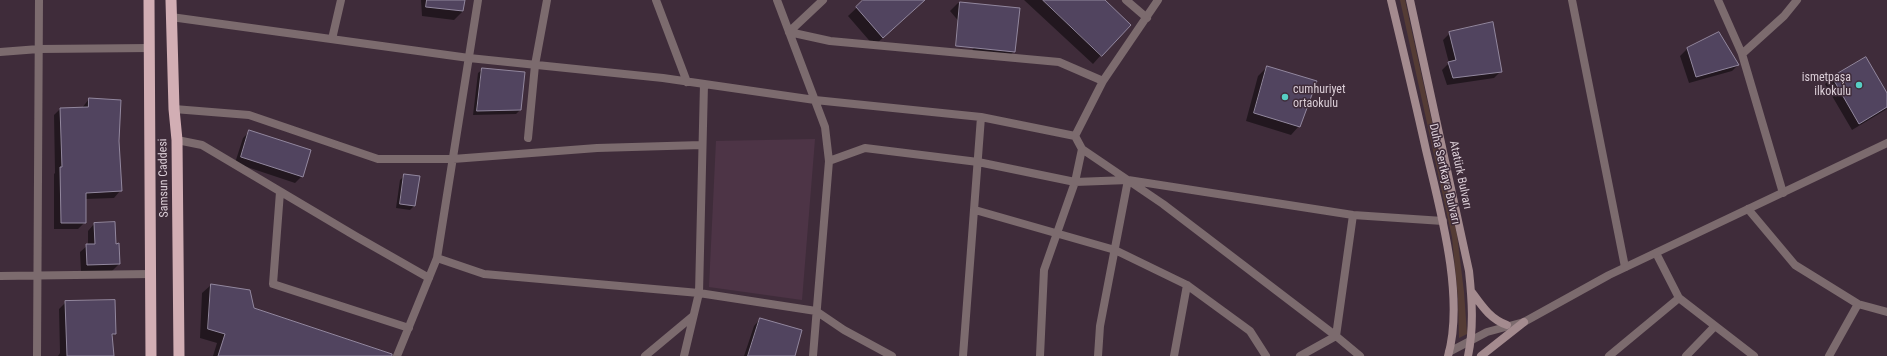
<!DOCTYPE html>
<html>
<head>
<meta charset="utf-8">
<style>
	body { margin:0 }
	canvas { display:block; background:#3f2c3a }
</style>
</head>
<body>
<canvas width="1887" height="356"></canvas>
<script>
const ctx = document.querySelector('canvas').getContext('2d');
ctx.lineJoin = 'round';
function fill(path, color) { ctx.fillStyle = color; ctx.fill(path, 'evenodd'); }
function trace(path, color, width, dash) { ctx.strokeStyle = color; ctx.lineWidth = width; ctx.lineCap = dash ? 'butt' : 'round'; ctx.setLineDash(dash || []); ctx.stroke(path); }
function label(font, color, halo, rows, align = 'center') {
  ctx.font = font + ' "Roboto Condensed",sans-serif'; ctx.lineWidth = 3; ctx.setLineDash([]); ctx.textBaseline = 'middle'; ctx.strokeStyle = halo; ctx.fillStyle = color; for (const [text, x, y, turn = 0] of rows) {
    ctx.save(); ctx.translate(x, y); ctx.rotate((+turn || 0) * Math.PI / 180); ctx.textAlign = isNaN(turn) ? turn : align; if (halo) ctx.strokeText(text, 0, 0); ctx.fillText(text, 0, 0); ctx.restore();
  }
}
fill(new Path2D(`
	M 815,139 L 802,300 L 709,287 L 716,141 Z`), '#4d3446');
fill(new Path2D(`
	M 1400,0 L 1405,0 L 1411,28 L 1457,235 L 1464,292 L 1467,334 L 1459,338 L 1458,298 L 1452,237 Z`), '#553c35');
fill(new Path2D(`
	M 421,0 L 464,0 L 463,11 L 454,20 L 422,16 Z
	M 865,0 L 924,0 L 874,46 L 848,16 Z
	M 1024,0 L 1103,0 L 1101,55 L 1093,64 Z
	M 958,3 L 1018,9 L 1014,51 L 1006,60 L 966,56 L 978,44 L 950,11 Z
	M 1450,33 L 1501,71 L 1494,78 L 1447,85 L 1442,70 L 1449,63 L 1443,40 Z
	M 1719,34 L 1738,65 L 1732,71 L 1689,83 L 1680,56 L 1687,49 Z
	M 1865,58 L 1887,95 L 1887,109 L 1852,130 L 1825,84 L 1832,78 Z
	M 1267,67 L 1299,126 L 1291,135 L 1246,121 L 1258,76 Z
	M 483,69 L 521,109 L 516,114 L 473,115 L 478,73 Z
	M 89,99 L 119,141 L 120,191 L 114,198 L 85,199 L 85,222 L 78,229 L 54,229 L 54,174 L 55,173 L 54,115 L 61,108 L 82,108 Z
	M 250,131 L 302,176 L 295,183 L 235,163 L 243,138 Z
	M 405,175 L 414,206 L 410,210 L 396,208 L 400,180 Z
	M 94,224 L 115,245 L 119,264 L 112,271 L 81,272 L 80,252 L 88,245 L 88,231 Z
	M 211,285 L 253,308 L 380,356 L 213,356 L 217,343 L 200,338 L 202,293 Z
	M 66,302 L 114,334 L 112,337 L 113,356 L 58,356 L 60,353 L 59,309 Z
	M 760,319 L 794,356 L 744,356 L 754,326 Z`), '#0007');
const building = new Path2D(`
	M 427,0 L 465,0 L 463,11 L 426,7 Z
	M 863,0 L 925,0 L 883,38 L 856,7 Z
	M 1043,0 L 1105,0 L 1131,25 L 1102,56 Z
	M 960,2 L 1020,8 L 1015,52 L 956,46 Z
	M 1493,22 L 1502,72 L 1453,78 L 1448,62 L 1456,60 L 1449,32 Z
	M 1719,32 L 1739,65 L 1696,77 L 1687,48 Z
	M 1866,57 L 1887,93 L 1887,107 L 1859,124 L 1832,77 Z
	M 1267,66 L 1317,81 L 1300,127 L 1254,113 Z
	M 482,68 L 525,72 L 521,110 L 477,111 Z
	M 89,98 L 121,100 L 119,141 L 122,191 L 86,193 L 86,223 L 61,223 L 60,167 L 62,167 L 60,108 L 88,107 Z
	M 249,130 L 311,150 L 303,177 L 241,157 Z
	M 404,174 L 420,176 L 415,206 L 400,204 Z
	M 115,222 L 116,244 L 119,243 L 120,264 L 87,265 L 86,244 L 95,244 L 94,223 Z
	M 211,284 L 250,290 L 254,308 L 392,354 L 392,356 L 218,356 L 225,334 L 208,329 Z
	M 115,300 L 116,334 L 112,334 L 114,356 L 67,356 L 65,301 Z
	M 760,318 L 802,330 L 795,356 L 748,356 Z`);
fill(building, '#51445f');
trace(building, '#92879e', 1);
trace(new Path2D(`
	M 656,0 L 687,82
	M 777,0 L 825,127 L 829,161 L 813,356
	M 1126,0 L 1147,18
	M 1158,0 L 1103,81 L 1075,136 L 1082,149 L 1163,204 L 1336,336 L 1360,356
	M 1572,0 L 1625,267
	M 1718,0 L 1742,54 L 1783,193
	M 171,17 L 469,58 L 663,78 L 815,100 L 981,117 L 1075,136
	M 789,32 L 830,41 L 1059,62 L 1103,81
	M 789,32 L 823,0
	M 332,39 L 341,0
	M 0,52 L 39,49 L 150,48
	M 1742,54 L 1784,16 L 1797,0
	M 174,109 L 249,115 L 378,159 L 453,159 L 597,148 L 702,145
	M 528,138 L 535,65 L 547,0
	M 177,140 L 202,145 L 357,237 L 429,278
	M 829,161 L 865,148 L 978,162 L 1075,182 L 1128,180 L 1353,215 L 1443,221
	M 280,192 L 273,284 L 409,328
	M 1748,209 L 1795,265 L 1858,304 L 1887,312
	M 975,210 L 1115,250 L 1187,285 L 1250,331 L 1266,356
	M 1656,253 L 1679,298 L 1754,356
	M 437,258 L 484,274 L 699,293 L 816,311 L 844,330 L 892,356
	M 0,276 L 151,274
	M 37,356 L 39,0
	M 397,356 L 437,258 L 478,0
	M 645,356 L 693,316
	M 684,356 L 699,293 L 704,84
	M 963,356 L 981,117
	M 1040,356 L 1044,270 L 1075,182 L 1082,149
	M 1098,356 L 1100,326 L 1128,180
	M 1174,356 L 1187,285
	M 1300,356 L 1336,336 L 1353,215
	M 1609,356 L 1679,298
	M 1686,356 L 1715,326
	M 1829,356 L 1858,304`), '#7c6b6e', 8);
trace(new Path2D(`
	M 1449,352 L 1487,332 L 1524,322 L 1609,275 L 1887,143`), '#7c6b6e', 8);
trace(new Path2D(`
	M 1391,0 C 1403,50 1415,100 1426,150 C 1440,209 1465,297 1448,356
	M 1410,0 L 1469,271 C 1472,299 1474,328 1468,356
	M 1471,291 C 1482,306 1490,319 1507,325
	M 1481,356 L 1524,322`), '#a48b8f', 8);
trace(new Path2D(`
	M 149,0 L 151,356
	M 171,0 L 174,109 L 177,140 L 179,356`), '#d2aeb4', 11);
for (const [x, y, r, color] of [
	[1859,85,4,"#56cec4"],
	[1285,97,4,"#56cec4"]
]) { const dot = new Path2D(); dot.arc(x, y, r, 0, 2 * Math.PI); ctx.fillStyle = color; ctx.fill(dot); trace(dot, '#3f2c3a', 1.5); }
label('12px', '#dbced7', '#3f2c3a', [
	["ismetpaşa",1851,78],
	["ilkokulu",1851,92],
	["cumhuriyet",1293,90,"left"],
	["ortaokulu",1293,104,"left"]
], 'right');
label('12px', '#dbced7', '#3f2c3a', [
	["Duha Sertkaya Bulvarı",1444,174,77],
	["Atatürk Bulvarı",1460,175,78],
	["Samsun Caddesi",164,178,-91]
]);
</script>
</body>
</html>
